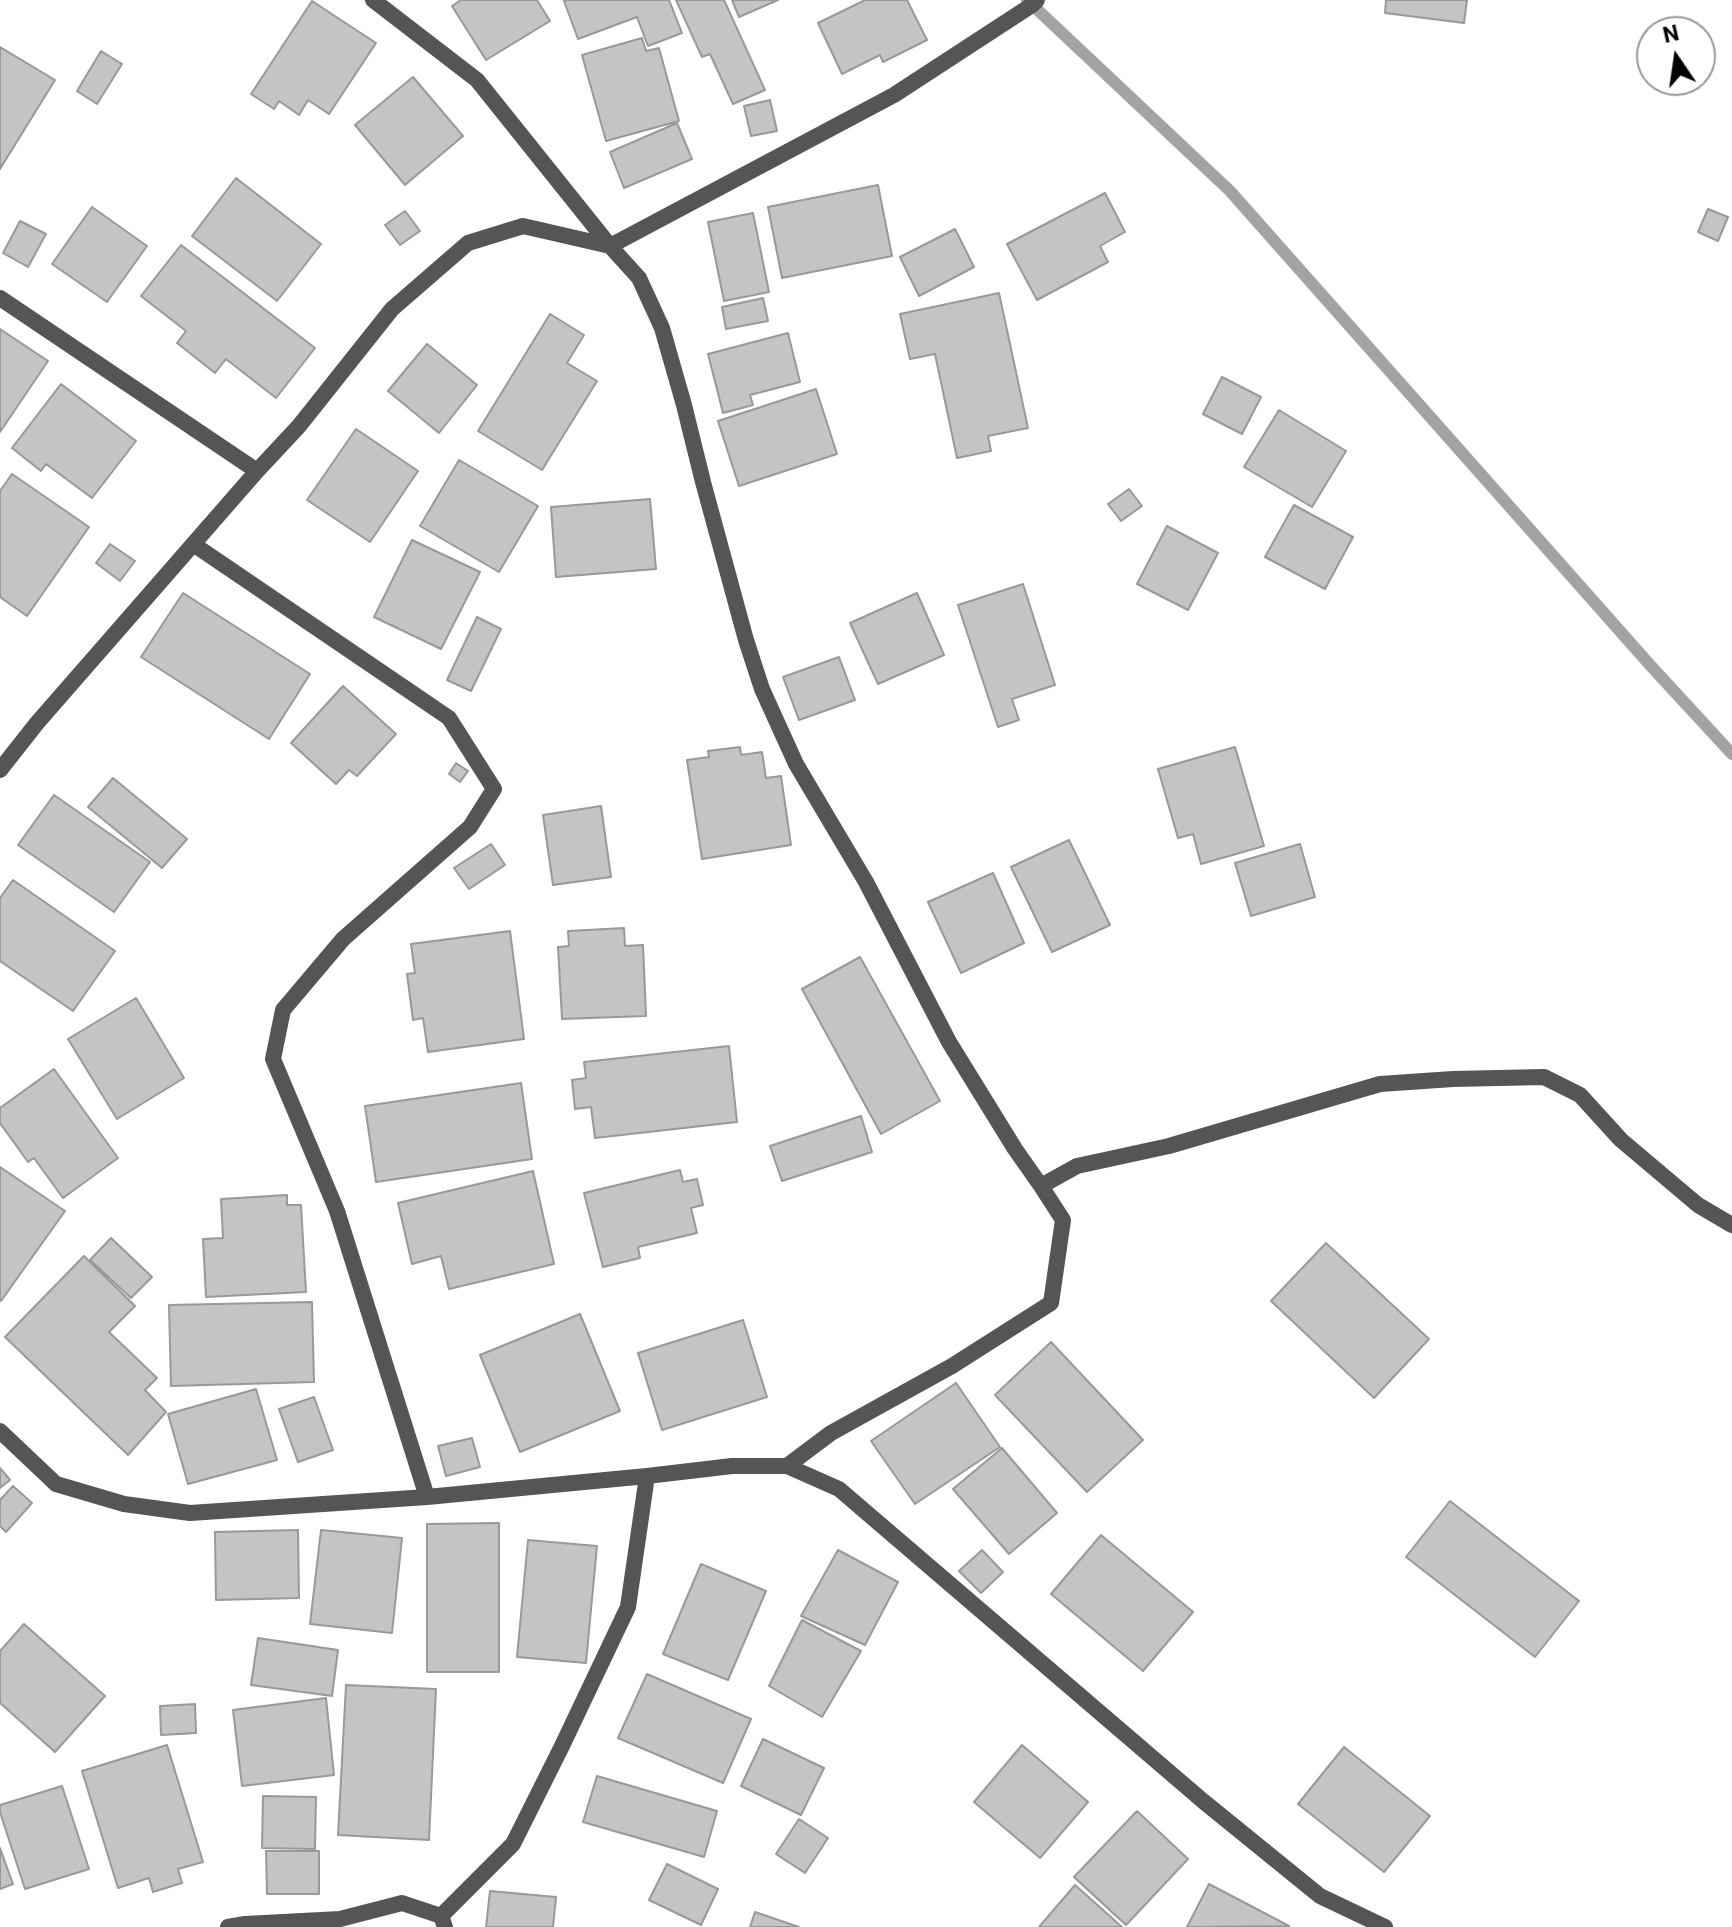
<!DOCTYPE html>
<html>
<head>
<meta charset="utf-8">
<style>
	body { margin:0 }
	#map { position:relative; width:1732px; height:1927px; overflow:hidden; background:#fff; font-family:Roboto,sans-serif }
	canvas { display:block }
	.north { position:absolute; left:1636px; top:16px; width:80px; height:80px; box-sizing:border-box; background:#fff; border:2px solid #999; border-radius:50%; rotate:347deg; font-size:22px; font-weight:700; line-height:32px; text-align:center; color:#000 }
	.north::after { content:''; display:block; margin:auto; width:28px; height:36px; background:#000; clip-path:polygon(50% 0,100% 100%,50% 72%,0 100%) }
</style>
</head>
<body>
<div id="map">
<canvas width="1732" height="1927"></canvas>
<div class="north">N</div>
</div>
<script>
const ctx = document.querySelector('canvas').getContext('2d');
ctx.lineJoin = 'round';
function trace(path, color, width, dash) { ctx.strokeStyle = color; ctx.lineWidth = width; ctx.lineCap = dash ? 'butt' : 'round'; ctx.setLineDash(dash || []); ctx.stroke(path); }
function fill(path, color) { ctx.fillStyle = color; ctx.fill(path, 'evenodd'); }
trace(new Path2D(`
	M 1027,0 L 1230,191 L 1650,665 L 1732,754`), '#a3a3a3', 12);
const building = new Path2D(`
	M 461,0 L 537,0 L 550,21 L 486,60 L 452,6 Z
	M 567,0 L 669,0 L 682,33 L 648,46 L 637,17 L 578,39 L 564,1 Z
	M 676,0 L 724,0 L 765,90 L 733,104 L 710,54 L 702,57 Z
	M 732,0 L 778,0 L 739,17 Z
	M 865,0 L 907,0 L 927,40 L 883,62 L 880,55 L 842,74 L 818,23 Z
	M 1386,0 L 1467,0 L 1464,23 L 1385,13 Z
	M 312,1 L 376,43 L 329,114 L 308,100 L 299,115 L 279,101 L 274,109 L 251,94 Z
	M 642,38 L 646,51 L 659,48 L 679,121 L 606,141 L 582,55 Z
	M 0,47 L 55,80 L 0,169 Z
	M 101,51 L 122,64 L 97,104 L 77,91 Z
	M 413,77 L 463,136 L 405,185 L 355,125 Z
	M 770,100 L 777,131 L 751,136 L 744,106 Z
	M 677,123 L 692,159 L 624,188 L 610,152 Z
	M 236,178 L 321,244 L 277,301 L 192,236 Z
	M 878,185 L 892,256 L 782,278 L 768,207 Z
	M 1105,193 L 1125,232 L 1100,246 L 1108,262 L 1037,300 L 1007,244 Z
	M 92,207 L 147,246 L 107,302 L 52,264 Z
	M 1708,209 L 1728,217 L 1718,241 L 1698,232 Z
	M 405,211 L 420,231 L 400,245 L 385,225 Z
	M 753,213 L 769,292 L 724,301 L 708,222 Z
	M 20,221 L 46,234 L 28,267 L 3,253 Z
	M 955,229 L 974,267 L 919,296 L 900,257 Z
	M 181,245 L 315,348 L 276,398 L 226,359 L 215,373 L 177,343 L 186,331 L 141,296 Z
	M 999,293 L 1028,428 L 988,436 L 991,451 L 957,458 L 935,354 L 910,359 L 900,314 Z
	M 763,298 L 768,321 L 726,329 L 722,307 Z
	M 550,314 L 584,335 L 567,363 L 597,381 L 542,470 L 478,431 Z
	M 0,329 L 48,361 L 0,432 Z
	M 788,333 L 800,382 L 750,395 L 753,405 L 723,413 L 708,354 Z
	M 427,344 L 477,385 L 439,433 L 388,391 Z
	M 1222,377 L 1261,397 L 1242,434 L 1203,414 Z
	M 61,384 L 136,441 L 92,498 L 46,464 L 41,471 L 12,448 Z
	M 816,389 L 837,454 L 739,486 L 718,421 Z
	M 1279,410 L 1346,451 L 1312,507 L 1244,467 Z
	M 356,429 L 418,471 L 370,542 L 307,500 Z
	M 459,460 L 538,506 L 499,572 L 420,526 Z
	M 12,474 L 89,527 L 27,616 L 0,597 L 0,491 Z
	M 1129,489 L 1142,506 L 1121,521 L 1108,504 Z
	M 650,499 L 656,569 L 556,577 L 551,507 Z
	M 1294,505 L 1353,537 L 1325,589 L 1265,557 Z
	M 1167,526 L 1218,553 L 1188,610 L 1137,584 Z
	M 412,540 L 480,572 L 441,649 L 374,617 Z
	M 110,544 L 135,561 L 120,581 L 96,563 Z
	M 1023,584 L 1055,685 L 1012,699 L 1019,720 L 998,727 L 958,605 Z
	M 183,593 L 310,674 L 269,739 L 141,657 Z
	M 917,593 L 944,655 L 878,684 L 850,623 Z
	M 477,617 L 501,629 L 471,691 L 447,680 Z
	M 839,657 L 855,700 L 799,720 L 783,677 Z
	M 343,686 L 396,734 L 357,776 L 349,770 L 336,784 L 291,743 Z
	M 740,747 L 741,755 L 762,752 L 766,778 L 781,776 L 791,845 L 702,859 L 687,760 L 709,757 L 708,751 Z
	M 1235,747 L 1264,846 L 1201,864 L 1193,834 L 1178,838 L 1158,769 Z
	M 456,763 L 468,771 L 460,782 L 449,774 Z
	M 113,778 L 187,839 L 162,868 L 88,807 Z
	M 54,795 L 150,862 L 114,912 L 18,845 Z
	M 601,806 L 611,877 L 553,885 L 543,815 Z
	M 1069,840 L 1110,925 L 1052,952 L 1011,867 Z
	M 491,844 L 505,865 L 469,889 L 454,868 Z
	M 1300,844 L 1315,897 L 1251,916 L 1235,863 Z
	M 993,873 L 1024,943 L 961,973 L 928,902 Z
	M 13,880 L 115,951 L 73,1011 L 0,961 L 0,898 Z
	M 624,928 L 625,946 L 643,945 L 646,1016 L 562,1019 L 558,947 L 569,946 L 568,931 Z
	M 510,931 L 524,1039 L 428,1052 L 423,1018 L 413,1020 L 407,974 L 415,973 L 411,944 Z
	M 860,957 L 940,1101 L 881,1134 L 802,989 Z
	M 136,998 L 184,1078 L 117,1119 L 68,1039 Z
	M 729,1046 L 737,1122 L 595,1138 L 591,1107 L 575,1109 L 572,1080 L 586,1078 L 584,1062 Z
	M 54,1069 L 118,1158 L 63,1198 L 34,1158 L 28,1162 L 0,1123 L 0,1108 Z
	M 521,1083 L 532,1159 L 376,1182 L 365,1106 Z
	M 861,1116 L 872,1152 L 782,1181 L 770,1146 Z
	M 0,1167 L 65,1211 L 1,1301 L 0,1300 Z
	M 680,1170 L 683,1182 L 697,1179 L 703,1205 L 691,1208 L 697,1233 L 638,1247 L 640,1258 L 603,1267 L 584,1193 Z
	M 533,1171 L 554,1264 L 449,1289 L 441,1256 L 412,1264 L 398,1203 Z
	M 287,1195 L 287,1205 L 301,1205 L 306,1292 L 206,1297 L 203,1239 L 223,1238 L 221,1199 Z
	M 111,1238 L 152,1277 L 131,1298 L 90,1260 Z
	M 1326,1243 L 1429,1339 L 1374,1398 L 1271,1301 Z
	M 84,1256 L 135,1306 L 109,1332 L 157,1378 L 145,1390 L 166,1412 L 128,1455 L 5,1337 Z
	M 312,1302 L 314,1382 L 171,1386 L 169,1305 Z
	M 580,1314 L 620,1411 L 520,1452 L 480,1355 Z
	M 743,1320 L 767,1397 L 662,1430 L 638,1353 Z
	M 1051,1342 L 1143,1440 L 1087,1492 L 995,1395 Z
	M 956,1383 L 1000,1447 L 915,1504 L 871,1441 Z
	M 256,1389 L 277,1460 L 188,1484 L 168,1414 Z
	M 314,1397 L 333,1450 L 298,1462 L 279,1409 Z
	M 472,1438 L 480,1467 L 446,1476 L 438,1446 Z
	M 1002,1448 L 1057,1513 L 1009,1554 L 953,1489 Z
	M 0,1468 L 10,1480 L 0,1488 Z
	M 13,1486 L 32,1503 L 6,1532 L 0,1526 L 0,1500 Z
	M 1450,1501 L 1579,1601 L 1535,1657 L 1406,1557 Z
	M 499,1523 L 499,1672 L 427,1672 L 427,1524 Z
	M 298,1530 L 299,1598 L 216,1600 L 215,1532 Z
	M 321,1530 L 402,1538 L 392,1633 L 310,1624 Z
	M 1101,1535 L 1193,1612 L 1143,1671 L 1051,1594 Z
	M 528,1540 L 597,1546 L 586,1663 L 517,1657 Z
	M 838,1550 L 898,1582 L 865,1645 L 801,1616 Z
	M 982,1550 L 1003,1572 L 981,1593 L 959,1571 Z
	M 701,1564 L 766,1591 L 728,1680 L 663,1654 Z
	M 802,1620 L 861,1651 L 822,1717 L 769,1686 Z
	M 24,1624 L 105,1696 L 55,1752 L 0,1703 L 0,1651 Z
	M 258,1638 L 338,1650 L 332,1696 L 251,1685 Z
	M 647,1674 L 751,1719 L 723,1783 L 618,1738 Z
	M 346,1685 L 436,1689 L 429,1840 L 338,1835 Z
	M 326,1698 L 334,1775 L 242,1786 L 233,1710 Z
	M 195,1704 L 196,1733 L 161,1735 L 160,1706 Z
	M 763,1739 L 824,1768 L 801,1815 L 741,1786 Z
	M 167,1745 L 203,1862 L 178,1869 L 182,1883 L 153,1892 L 149,1878 L 118,1888 L 82,1771 Z
	M 1022,1745 L 1088,1802 L 1040,1858 L 974,1802 Z
	M 1344,1747 L 1430,1816 L 1384,1872 L 1298,1804 Z
	M 597,1776 L 717,1811 L 704,1857 L 583,1822 Z
	M 62,1786 L 89,1869 L 25,1889 L 0,1812 L 0,1805 Z
	M 263,1796 L 316,1797 L 315,1849 L 262,1848 Z
	M 1137,1811 L 1188,1859 L 1126,1925 L 1074,1877 Z
	M 799,1819 L 828,1838 L 805,1873 L 776,1854 Z
	M 0,1848 L 13,1884 L 0,1889 Z
	M 266,1851 L 319,1851 L 319,1894 L 267,1894 Z
	M 667,1864 L 718,1889 L 701,1925 L 649,1900 Z
	M 1209,1884 L 1289,1926 L 1187,1927 Z
	M 1075,1885 L 1122,1927 L 1039,1927 Z
	M 490,1891 L 556,1897 L 553,1927 L 486,1927 Z
	M 755,1912 L 799,1927 L 750,1927 Z`);
fill(building, '#c4c4c4');
trace(building, '#999', 2);
trace(new Path2D(`
	M 373,0 L 477,80 L 610,246 L 894,95 L 1032,5 L 1037,0
	M 0,298 L 257,471
	M 193,544 L 449,718 L 494,789 L 470,827 L 343,939 L 283,1010 L 273,1059 L 337,1211 L 427,1497
	M 0,770 L 37,723 L 257,471 L 299,426 L 392,309 L 468,243 L 523,226 L 610,246 L 639,278 L 662,328 L 684,405 L 703,482 L 746,640 L 762,689 L 796,764 L 866,882 L 949,1042 L 1015,1149 L 1041,1186
	M 0,1431 L 56,1484 L 124,1504 L 190,1513 L 427,1497 L 647,1476 L 732,1466 L 787,1466 L 839,1489 L 1203,1801 L 1320,1896 L 1385,1927
	M 787,1466 L 831,1433 L 952,1366 L 1051,1303 L 1063,1220 L 1041,1186 L 1077,1166 L 1169,1146 L 1380,1084 L 1453,1079 L 1544,1077 L 1580,1095 L 1621,1140 L 1698,1205 L 1732,1225
	M 441,1916 L 513,1844 L 562,1746 L 628,1607 L 647,1476
	M 228,1927 L 245,1924 L 340,1919 L 402,1903 L 441,1916 L 445,1927`), '#555', 16);
</script>
</body>
</html>
